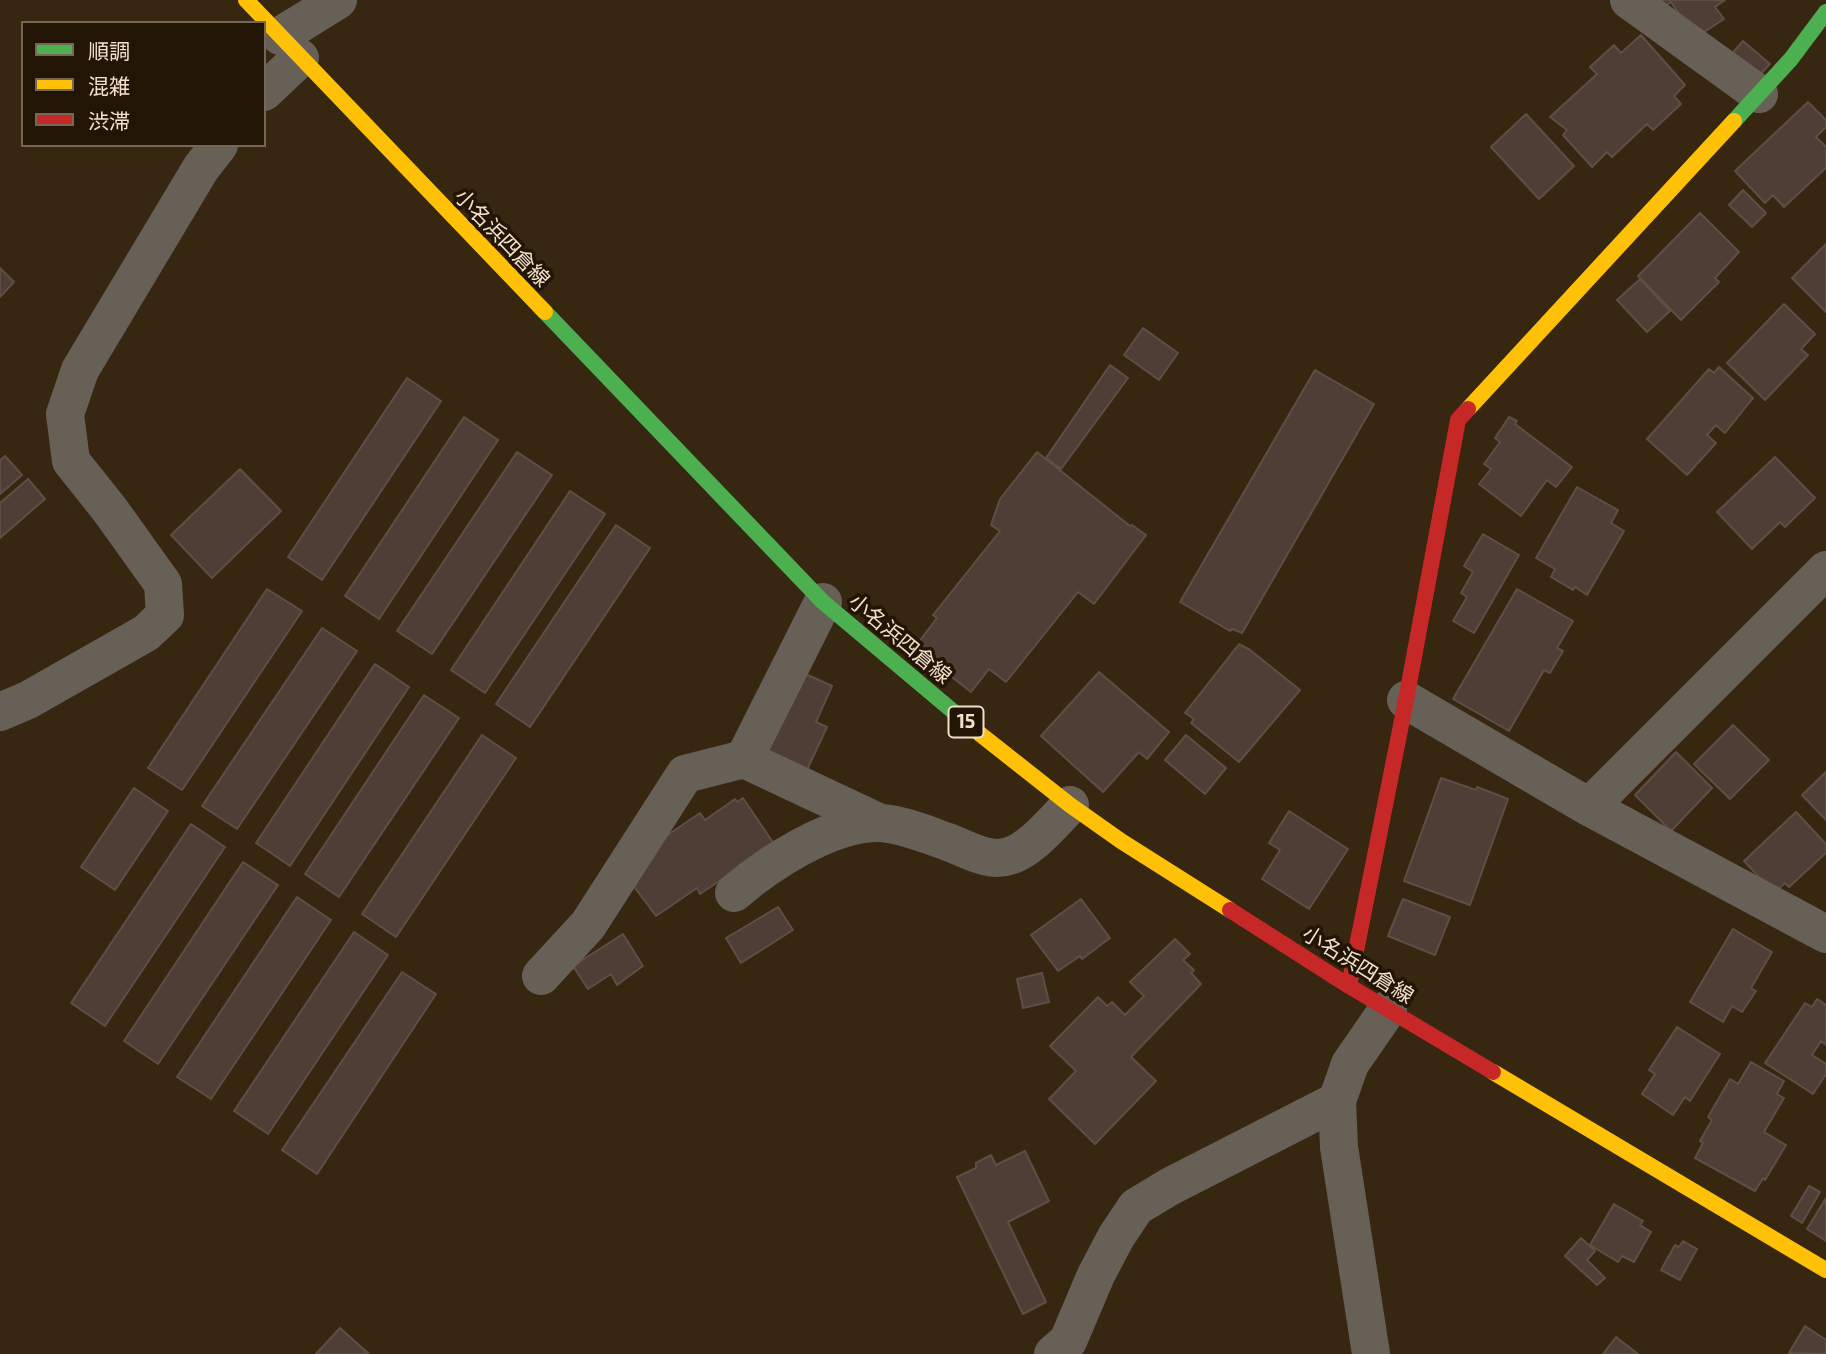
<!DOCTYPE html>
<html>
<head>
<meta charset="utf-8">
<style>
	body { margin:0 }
	#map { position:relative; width:1826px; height:1354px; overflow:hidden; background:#372610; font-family:"Exo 2","Noto Sans JP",sans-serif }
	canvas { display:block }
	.legend { position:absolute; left:21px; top:21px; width:245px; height:126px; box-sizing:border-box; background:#221506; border:2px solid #766655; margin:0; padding:9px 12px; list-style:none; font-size:21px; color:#f3e0cc }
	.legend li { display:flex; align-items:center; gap:14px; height:35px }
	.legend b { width:35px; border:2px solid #766655 }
</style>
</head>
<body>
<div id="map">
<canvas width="1826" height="1354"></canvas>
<ul class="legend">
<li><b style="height:9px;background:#4caf50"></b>順調</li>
<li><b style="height:9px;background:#ffc107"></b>混雑</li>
<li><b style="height:9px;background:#c62828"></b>渋滞</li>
</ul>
</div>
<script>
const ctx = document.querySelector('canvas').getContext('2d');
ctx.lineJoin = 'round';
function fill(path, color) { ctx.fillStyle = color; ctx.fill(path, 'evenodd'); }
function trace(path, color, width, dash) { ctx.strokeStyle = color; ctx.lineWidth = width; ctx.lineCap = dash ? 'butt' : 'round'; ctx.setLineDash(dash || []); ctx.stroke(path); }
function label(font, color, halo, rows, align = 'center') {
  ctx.font = font + ' "Exo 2","Noto Sans JP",sans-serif'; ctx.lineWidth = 7; ctx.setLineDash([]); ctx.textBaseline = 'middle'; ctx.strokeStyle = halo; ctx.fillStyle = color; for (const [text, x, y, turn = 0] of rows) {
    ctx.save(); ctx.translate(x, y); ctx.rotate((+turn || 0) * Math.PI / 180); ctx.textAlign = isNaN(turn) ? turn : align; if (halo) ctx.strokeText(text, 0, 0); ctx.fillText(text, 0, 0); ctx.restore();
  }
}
const building = new Path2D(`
	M 1657,0 L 1725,0 L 1715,7 L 1724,19 L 1695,38 L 1671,2 L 1662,8 Z
	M 1641,35 L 1685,85 L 1674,96 L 1681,104 L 1653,130 L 1647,124 L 1612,157 L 1607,152 L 1592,167 L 1563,135 L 1567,130 L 1550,117 L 1597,74 L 1590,67 L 1614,45 L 1621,53 Z
	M 1743,41 L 1770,64 L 1754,81 L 1728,58 Z
	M 1808,102 L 1826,120 L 1826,127 L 1816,137 L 1826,147 L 1826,168 L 1784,207 L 1773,195 L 1765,203 L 1735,171 Z
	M 1526,114 L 1574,166 L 1539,199 L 1491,147 Z
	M 1743,190 L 1766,213 L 1752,227 L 1729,205 Z
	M 1700,213 L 1739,252 L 1715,278 L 1719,282 L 1681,320 L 1638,276 Z
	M 1826,244 L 1826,312 L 1792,278 Z
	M 0,268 L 14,282 L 0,297 Z
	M 1640,279 L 1670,311 L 1647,332 L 1617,300 Z
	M 1784,304 L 1815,334 L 1801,349 L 1808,355 L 1765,400 L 1727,363 Z
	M 1143,328 L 1178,353 L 1159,380 L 1124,355 Z
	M 1110,365 L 1128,378 L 1061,469 L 1046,458 Z
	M 1719,367 L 1753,398 L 1725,433 L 1716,425 L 1707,435 L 1716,443 L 1687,475 L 1647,439 L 1709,369 L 1714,373 Z
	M 1315,370 L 1374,404 L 1242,633 L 1232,629 L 1230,631 L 1180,602 Z
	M 407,378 L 441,401 L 322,580 L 288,557 Z
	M 464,417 L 498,440 L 379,619 L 345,596 Z
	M 1509,417 L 1517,421 L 1515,424 L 1572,467 L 1556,487 L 1547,480 L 1521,516 L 1479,484 L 1491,469 L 1484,464 L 1500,442 L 1495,438 Z
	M 517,452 L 552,475 L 432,654 L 397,631 Z
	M 1037,452 L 1130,526 L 1132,525 L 1146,535 L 1094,604 L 1078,592 L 1006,682 L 989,669 L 971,692 L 921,653 L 925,648 L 918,643 L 937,618 L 933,615 L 1000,531 L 991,525 L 1000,499 Z
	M 5,456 L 22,475 L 0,494 L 0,460 Z
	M 1775,457 L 1815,498 L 1785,527 L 1780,522 L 1752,549 L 1717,512 Z
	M 240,469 L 281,511 L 212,578 L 171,535 Z
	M 28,479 L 45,499 L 0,538 L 0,503 Z
	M 1577,487 L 1618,510 L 1611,523 L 1624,531 L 1587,595 L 1575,587 L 1573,590 L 1551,577 L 1555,569 L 1536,558 Z
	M 570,491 L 605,514 L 485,693 L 451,670 Z
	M 616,525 L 650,548 L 530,727 L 496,704 Z
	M 1483,534 L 1519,555 L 1474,633 L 1453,621 L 1467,597 L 1461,593 L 1473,572 L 1464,566 Z
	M 267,589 L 302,611 L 182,790 L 148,768 Z
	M 1517,589 L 1573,621 L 1557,648 L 1563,651 L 1550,673 L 1544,670 L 1509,731 L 1453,699 Z
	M 322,628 L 357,651 L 237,829 L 202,806 Z
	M 1239,644 L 1250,650 L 1300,690 L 1239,762 L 1191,723 L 1194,719 L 1185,713 Z
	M 375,664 L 409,687 L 290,866 L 256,843 Z
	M 797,670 L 832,686 L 816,722 L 827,727 L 806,772 L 755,755 Z
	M 1099,672 L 1169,732 L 1147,759 L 1139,752 L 1103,792 L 1041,736 Z
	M 424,695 L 459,718 L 339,897 L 305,874 Z
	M 1733,725 L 1769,760 L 1730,799 L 1694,764 Z
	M 482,735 L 516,758 L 396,937 L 362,914 Z
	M 1186,735 L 1226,768 L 1205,794 L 1165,760 Z
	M 1676,752 L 1712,788 L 1671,831 L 1635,795 Z
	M 1826,772 L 1826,820 L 1802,795 Z
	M 1441,778 L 1476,790 L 1477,787 L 1508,799 L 1470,905 L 1404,881 Z
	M 134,788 L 168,811 L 115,890 L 81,867 Z
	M 743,798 L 774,844 L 700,894 L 697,888 L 656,916 L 626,876 L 634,858 L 700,813 L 705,820 L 735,799 L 737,802 Z
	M 1289,811 L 1348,849 L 1309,909 L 1262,879 L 1280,850 L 1269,843 Z
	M 1796,812 L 1826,844 L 1826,853 L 1789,887 L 1785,883 L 1774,893 L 1744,861 Z
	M 191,824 L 225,847 L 105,1026 L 71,1003 Z
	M 243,862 L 278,885 L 158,1064 L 124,1041 Z
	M 297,897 L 331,920 L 211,1099 L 177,1077 Z
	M 1081,899 L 1110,938 L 1082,959 L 1080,956 L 1058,971 L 1031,935 Z
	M 1403,899 L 1450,917 L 1435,955 L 1388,936 Z
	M 778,907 L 793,930 L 741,963 L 726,938 Z
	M 1733,929 L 1772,952 L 1751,988 L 1756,991 L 1742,1012 L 1732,1006 L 1723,1022 L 1690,1002 Z
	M 354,932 L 388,955 L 268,1134 L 234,1111 Z
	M 623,934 L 643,966 L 617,985 L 611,974 L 588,989 L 573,966 Z
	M 1175,939 L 1190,954 L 1183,960 L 1194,970 L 1191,973 L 1201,984 L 1131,1057 L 1156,1081 L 1095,1144 L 1049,1099 L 1076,1071 L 1050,1046 L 1098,997 L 1107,1006 L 1112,1002 L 1125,1015 L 1144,996 L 1130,982 Z
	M 402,972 L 436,994 L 317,1174 L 282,1150 Z
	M 1042,973 L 1049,1002 L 1023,1008 L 1017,979 Z
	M 1817,999 L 1826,1005 L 1826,1045 L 1821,1041 L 1812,1055 L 1826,1064 L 1826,1074 L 1813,1094 L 1765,1063 L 1805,1003 L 1812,1007 Z
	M 1677,1027 L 1720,1054 L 1690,1101 L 1685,1097 L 1673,1115 L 1642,1094 L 1655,1074 L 1649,1070 Z
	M 1751,1062 L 1784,1081 L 1777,1094 L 1784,1098 L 1764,1132 L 1786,1145 L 1765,1180 L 1763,1178 L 1755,1191 L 1695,1158 L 1703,1143 L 1700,1141 L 1712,1120 L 1708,1117 L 1730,1079 L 1738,1084 Z
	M 1025,1151 L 1049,1201 L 1008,1222 L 1046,1302 L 1023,1314 L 957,1177 L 976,1168 L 976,1163 L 991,1155 L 996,1165 Z
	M 1809,1186 L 1820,1192 L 1802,1223 L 1791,1216 Z
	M 1826,1198 L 1826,1241 L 1807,1229 Z
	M 1614,1204 L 1643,1221 L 1640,1225 L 1651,1232 L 1634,1262 L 1622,1256 L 1618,1262 L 1590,1245 Z
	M 1581,1238 L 1595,1251 L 1587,1260 L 1605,1278 L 1597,1285 L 1565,1256 Z
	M 1683,1241 L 1697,1249 L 1680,1280 L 1661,1270 L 1675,1245 L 1679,1247 Z
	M 1805,1326 L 1826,1340 L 1826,1354 L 1789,1353 Z
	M 340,1328 L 369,1354 L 316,1354 Z
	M 1616,1337 L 1638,1354 L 1603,1354 Z`);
fill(building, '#4f3e36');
trace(building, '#5f4e45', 2);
trace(new Path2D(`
	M 1629,0 L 1759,94
	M 280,36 L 338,0
	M 264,92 L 300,58
	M 1406,700 L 1589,807 L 1826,934
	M 0,712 L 28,700 L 146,633 L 165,615 L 163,584 L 110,510 L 71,461 L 65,414 L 80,370 L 201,168 L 219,145
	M 744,759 L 878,822
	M 1589,807 L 1826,570
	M 734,893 C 769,863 829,824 876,823 C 897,822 928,835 948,842 C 967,849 989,863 1009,856 C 1031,850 1054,821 1070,805
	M 541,976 L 588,925 L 685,774 L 744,759 L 823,602
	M 1053,1354 L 1068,1341 L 1096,1275 L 1116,1237 L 1136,1207 L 1169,1187 L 1337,1101
	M 1371,1354 L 1339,1147 L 1337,1101 L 1350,1064 L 1388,1009`), '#676057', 38);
trace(new Path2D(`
	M 1734,121 L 1791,59 L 1826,12
	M 545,312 L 823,602 L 980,734`), '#4caf50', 16);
trace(new Path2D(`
	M 246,0 L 545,312
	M 1468,409 L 1734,121
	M 980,734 L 1070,805 L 1121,841 L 1230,910
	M 1493,1072 L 1826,1270`), '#ffc107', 16);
trace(new Path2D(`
	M 1230,910 L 1349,986 L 1493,1072
	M 1349,986 L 1406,700 L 1458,420 L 1468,409`), '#c62828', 16);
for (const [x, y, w] of [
	[966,722,35]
]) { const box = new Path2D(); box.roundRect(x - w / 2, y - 15.5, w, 31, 5); ctx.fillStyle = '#221506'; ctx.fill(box); trace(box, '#f3e0cc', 2); }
label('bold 19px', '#f3e0cc', null, [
	["15",966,722]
]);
label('21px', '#f3e0cc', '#221506', [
	["小名浜四倉線",502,238,46],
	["小名浜四倉線",900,639,40],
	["小名浜四倉線",1358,965,32]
]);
</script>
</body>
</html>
